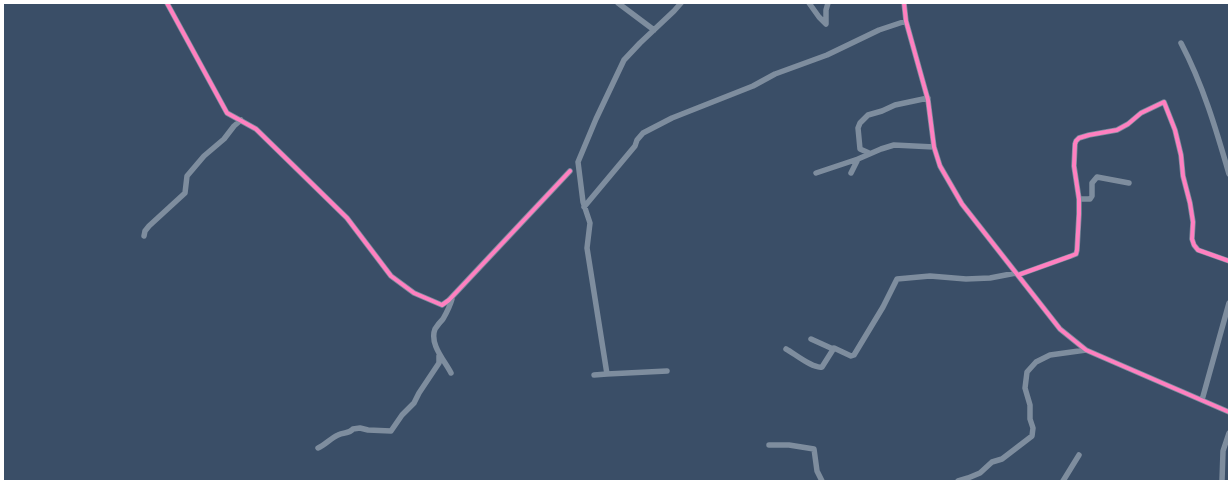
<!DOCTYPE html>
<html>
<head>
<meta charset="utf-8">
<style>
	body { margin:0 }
	#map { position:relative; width:1232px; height:484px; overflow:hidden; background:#3a4e67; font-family:"IBM Plex Sans",sans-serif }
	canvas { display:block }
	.frame { position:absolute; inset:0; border:4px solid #fff; pointer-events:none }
</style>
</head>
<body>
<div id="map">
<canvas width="1232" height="484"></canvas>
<div class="frame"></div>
</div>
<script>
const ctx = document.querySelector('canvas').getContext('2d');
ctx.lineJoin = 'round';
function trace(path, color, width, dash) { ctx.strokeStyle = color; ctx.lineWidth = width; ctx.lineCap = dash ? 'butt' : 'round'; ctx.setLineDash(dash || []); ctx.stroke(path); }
trace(new Path2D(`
	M 167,3 L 227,113 L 256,129 L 347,218 L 391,276 L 414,293 L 442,305 L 449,300 L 570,171
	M 618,3 L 654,30
	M 809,3 L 819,17 L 826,24 L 826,10 L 828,3
	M 904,3 L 906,21 L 928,100 L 934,147 L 940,166 L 962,204 L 1060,329 L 1086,350 L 1229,412
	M 1181,43 C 1203,85 1216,129 1229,174
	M 869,153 L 860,149 L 858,128 L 860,123 L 868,115 L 882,111 L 895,105 L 928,98
	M 816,173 L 858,159
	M 851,173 L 858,159 L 881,149 L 894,145 L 934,147
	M 1079,199 L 1090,199 L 1092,196 L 1092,183 L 1097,177 L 1129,183
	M 584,207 L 635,146 L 637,140 L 643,133 L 672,118 L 753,86 L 775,74 L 827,55 L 879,30 L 906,21
	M 144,236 L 145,231 L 149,226 L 185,193 L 187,176 L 204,156 L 224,139 L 234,126 L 241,120
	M 1018,275 L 1071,256 L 1076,254 L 1077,250 L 1079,214 L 1079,199 L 1074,166 L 1075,144 L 1076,141 L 1079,138 L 1089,135 L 1117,130 L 1128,124 L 1141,113 L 1164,102 L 1175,130 L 1181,155 L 1183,176 L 1190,203 L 1193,222 L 1192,239 L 1194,245 L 1198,250 L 1229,261
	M 451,299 L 452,299 C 450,306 447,312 443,319 C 440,322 437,326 435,329 C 429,344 445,361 451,373
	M 811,339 L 833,349
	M 786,349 C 795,354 813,369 822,367 L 834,348 L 851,356 L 854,355 L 883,307 L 897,279 L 930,276 L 966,279 L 990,278 L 1016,273
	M 607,374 L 667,371
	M 594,375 L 607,374 L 587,248 L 590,223 L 583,202 L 578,162 L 596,119 L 624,60 L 640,43 L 674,11 L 681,3
	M 1202,400 L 1229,303
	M 769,445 L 789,445 L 814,449 L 817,471 L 822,481
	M 318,448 C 325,445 331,438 338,435 C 344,432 349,434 353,429 L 360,428 L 368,430 L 391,431 L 402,415 L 414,403 L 419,393 L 439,363 L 439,356
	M 958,481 L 968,478 L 980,473 L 992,462 L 1002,459 L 1032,436 L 1033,428 L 1030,419 L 1030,405 L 1025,388 L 1027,372 L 1036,362 L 1050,355 L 1086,350
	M 1063,481 L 1079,455
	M 1222,481 L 1223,451 L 1229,433`), '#7e8d9e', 5.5);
trace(new Path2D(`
	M 167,3 L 227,113 L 256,129 L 347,218 L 391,276 L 414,293 L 442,305 L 449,300 L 570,171
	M 904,3 L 906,21 L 928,100 L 934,147 L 940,166 L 962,204 L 1060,329 L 1086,350 L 1229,412
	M 1018,275 L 1071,256 L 1076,254 L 1077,250 L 1079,214 L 1079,199 L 1074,166 L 1075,144 L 1076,141 L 1079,138 L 1089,135 L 1117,130 L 1128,124 L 1141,113 L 1164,102 L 1175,130 L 1181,155 L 1183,176 L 1190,203 L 1193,222 L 1192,239 L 1194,245 L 1198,250 L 1229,261`), '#ff80c0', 4);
</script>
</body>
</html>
